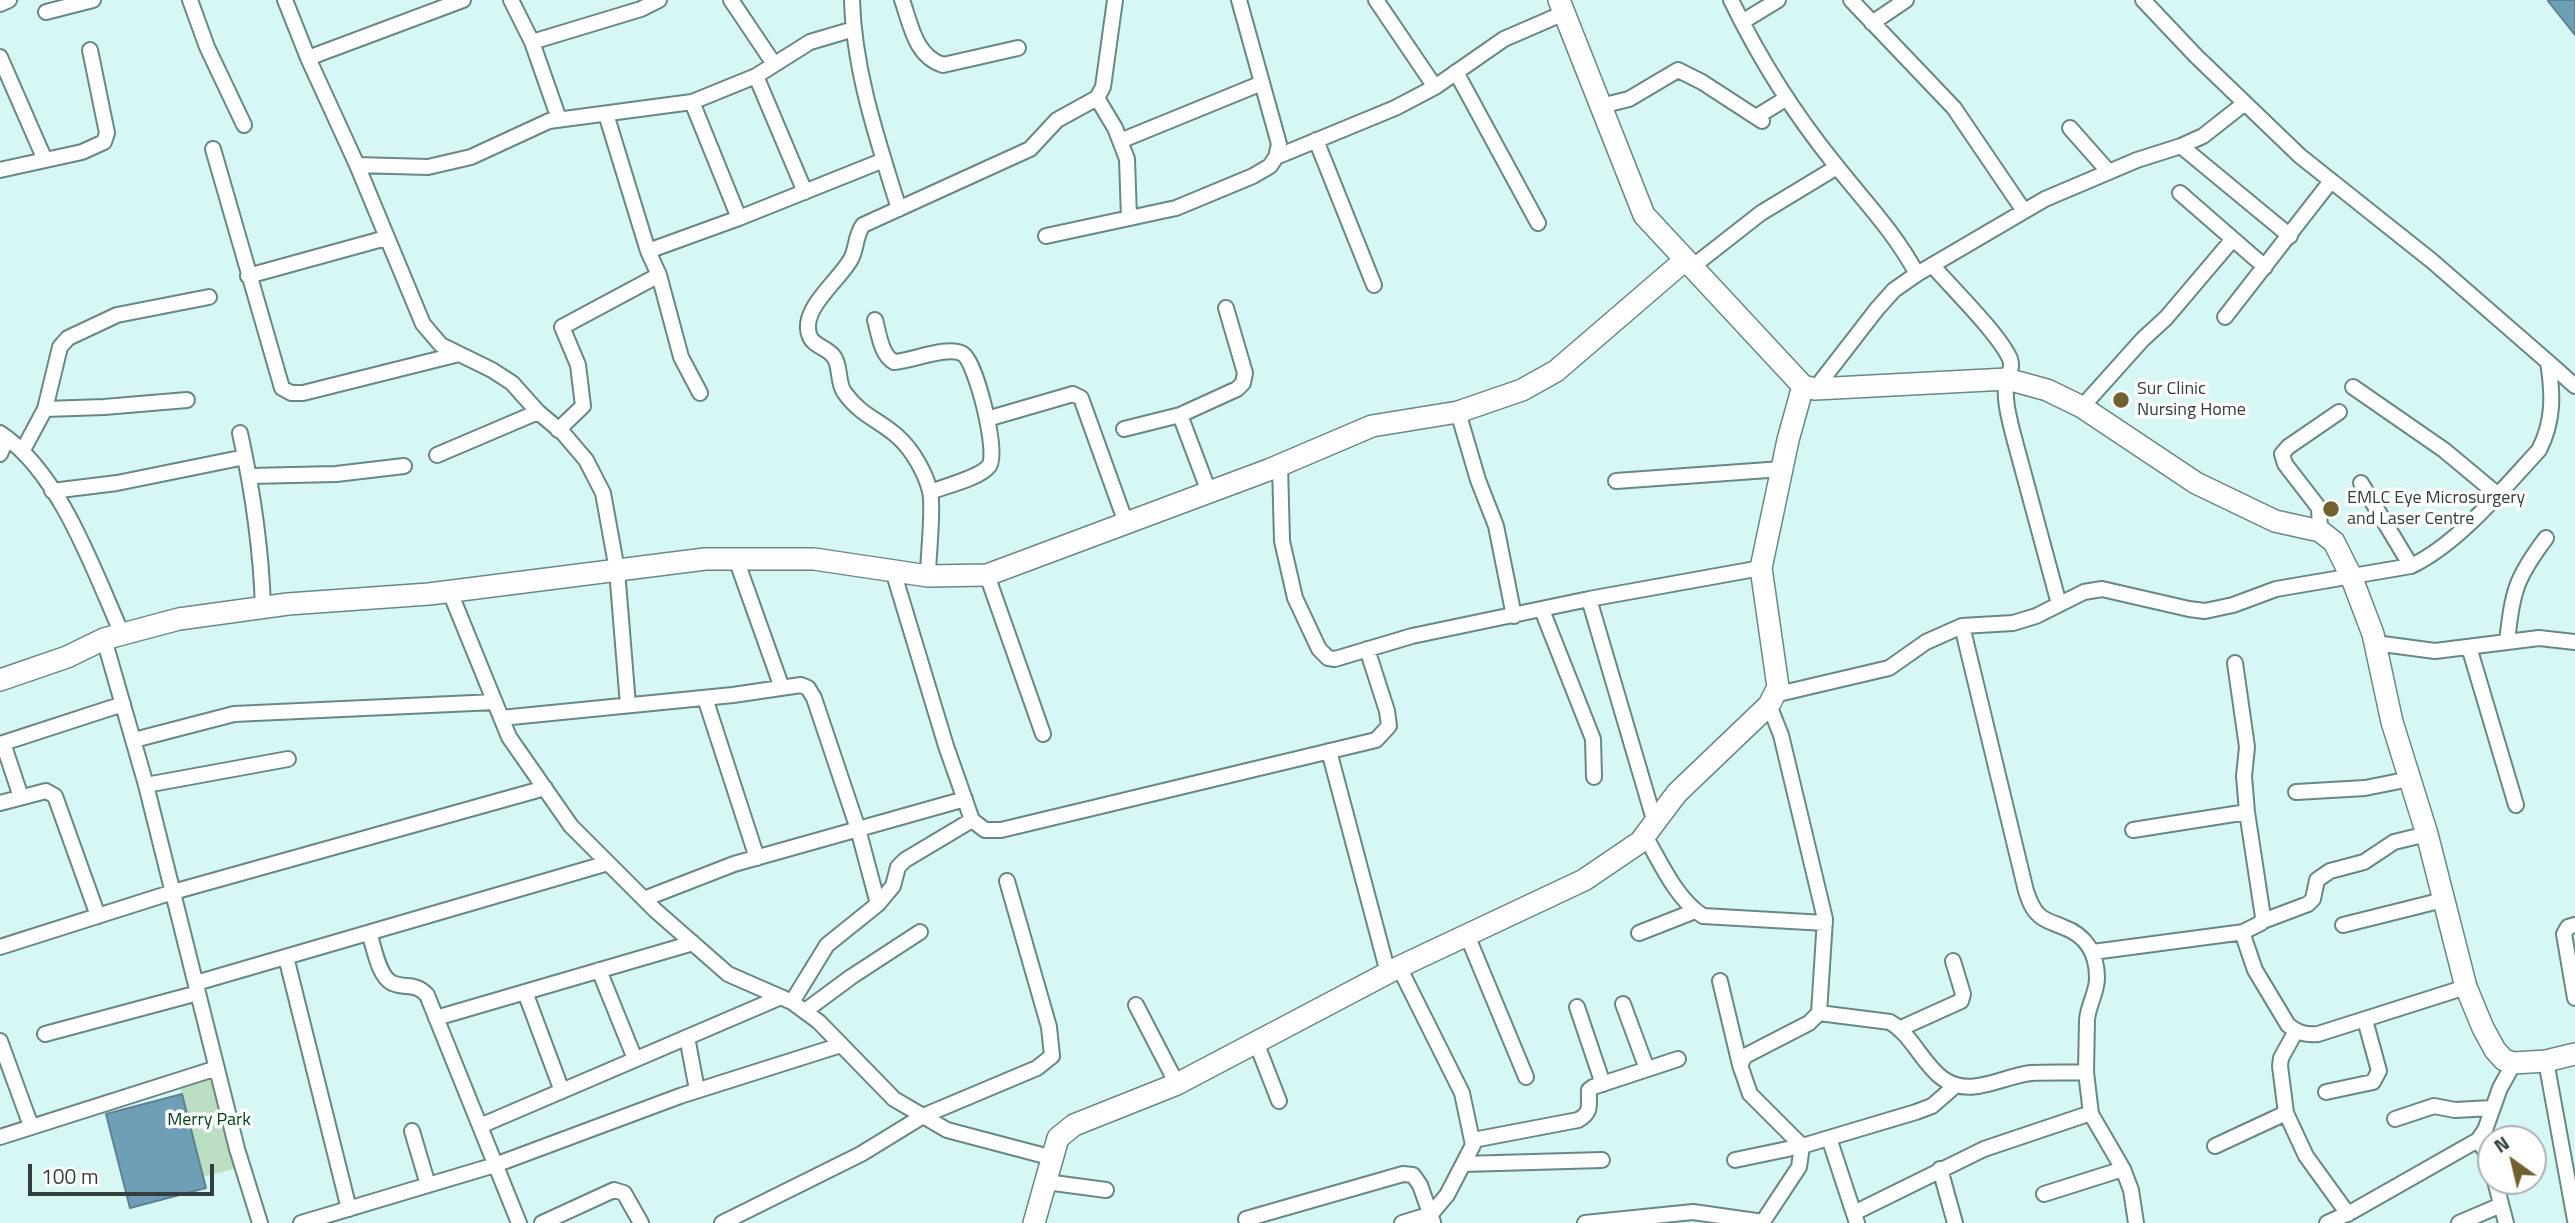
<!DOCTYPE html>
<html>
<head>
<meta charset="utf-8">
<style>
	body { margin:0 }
	#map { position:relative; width:2575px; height:1223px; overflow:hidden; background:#d6f7f4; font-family:"Titillium Web",sans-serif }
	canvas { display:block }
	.north { position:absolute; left:2477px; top:1125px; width:70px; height:70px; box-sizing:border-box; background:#fff; border:2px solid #adb2b2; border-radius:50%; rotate:326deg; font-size:19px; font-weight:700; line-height:28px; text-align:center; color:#323f3e }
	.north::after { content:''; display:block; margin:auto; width:24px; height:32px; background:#71612f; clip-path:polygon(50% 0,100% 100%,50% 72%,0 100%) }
	.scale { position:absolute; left:28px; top:1164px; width:186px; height:32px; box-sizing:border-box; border:4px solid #323f3e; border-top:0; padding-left:9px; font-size:21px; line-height:24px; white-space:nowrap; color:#323f3e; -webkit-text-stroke:5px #fff; paint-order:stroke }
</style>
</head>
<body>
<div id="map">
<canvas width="2575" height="1223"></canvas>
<div class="north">N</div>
<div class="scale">100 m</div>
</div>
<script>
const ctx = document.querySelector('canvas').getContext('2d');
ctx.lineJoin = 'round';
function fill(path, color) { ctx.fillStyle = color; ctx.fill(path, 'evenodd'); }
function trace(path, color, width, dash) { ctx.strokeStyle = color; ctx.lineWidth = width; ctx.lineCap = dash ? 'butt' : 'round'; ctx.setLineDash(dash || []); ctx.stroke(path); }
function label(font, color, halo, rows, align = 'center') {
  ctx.font = font + ' "Titillium Web",sans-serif'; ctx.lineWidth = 7; ctx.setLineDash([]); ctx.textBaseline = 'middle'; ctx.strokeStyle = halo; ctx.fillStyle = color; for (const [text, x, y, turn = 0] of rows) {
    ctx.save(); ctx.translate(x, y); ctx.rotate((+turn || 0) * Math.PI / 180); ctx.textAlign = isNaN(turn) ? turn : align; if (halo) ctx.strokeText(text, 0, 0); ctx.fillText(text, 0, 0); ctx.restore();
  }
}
fill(new Path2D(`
	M 217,1065 L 242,1167 L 202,1177 L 177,1076 Z`), '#bcdec3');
const water = new Path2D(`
	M 2548,0 L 2575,0 L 2575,35 L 2548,1 Z
	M 182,1094 L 206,1188 L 130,1208 L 106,1114 Z`);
fill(water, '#6f9fb6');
trace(water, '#5d8292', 2);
const street = new Path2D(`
	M 190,0 L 207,47 L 244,125
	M 285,0 L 308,58 L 357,165 L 423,324 L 441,345 L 492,370 L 512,383 L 538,412 L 563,433 L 586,460 L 603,493 L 617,570 L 628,705
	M 511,0 L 532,42 L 559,119
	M 731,0 L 774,64
	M 852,0 C 854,72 878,141 899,209
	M 902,0 C 911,25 915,56 943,65 L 1018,48
	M 1376,0 L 1435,87
	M 1731,0 C 1759,58 1793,112 1834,163 C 1864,201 1893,230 1917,274
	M 1851,0 L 1954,108 L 2024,211
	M 0,4 L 9,0
	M 46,12 L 93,0
	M 1742,22 L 1778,0
	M 1872,23 L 1906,0
	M 532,42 L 641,9 L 659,0
	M 0,57 L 45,160
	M 308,58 L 463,0
	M 1456,72 L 1538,223
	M 756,76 L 805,192
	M 1097,98 L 1115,128 L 1127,159 L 1129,218
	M 692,102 L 739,218
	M 1601,106 L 1629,99 L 1678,70 L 1702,82 L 1762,121
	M 606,114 L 648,251 L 659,275 L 681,357 L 700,393
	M 1756,117 L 1787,98
	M 2070,128 L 2108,171
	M 1316,140 L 1374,285
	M 1120,141 L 1262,83
	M 2181,146 L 2290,236
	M 213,149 L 282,388 L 291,393 L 303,393 L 459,354
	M 1276,157 L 1395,108 L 1435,87 L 1504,39 L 1564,13
	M 357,165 L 428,167 L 471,157 L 549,121 L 692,102 L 756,76 L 810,42 L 854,29
	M 0,170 L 82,152 L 104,142 L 107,133 L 90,50
	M 2180,193 L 2265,267
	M 1046,236 L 1176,208 L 1253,176 L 1270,166 L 1276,157 L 1279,144 L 1239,0
	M 648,251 L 739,218 L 884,160
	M 1932,265 C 1950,286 2000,335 2010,359 C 2013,368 2009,371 2007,379 C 2003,396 2009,418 2013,434 L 2059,604
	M 1692,267 L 1761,213 L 1837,167
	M 248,276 L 386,238
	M 2225,317 L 2331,181
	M 875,320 C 879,334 881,355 894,362 C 912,361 948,345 963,354 C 976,362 999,454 989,466 C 980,478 945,486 930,492
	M 2548,362 L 2575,386
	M 2353,387 L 2444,450 L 2498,495
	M 1815,389 L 1877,309 L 1894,290 L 1917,274 L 2045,199 L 2137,160 L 2181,146 L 2203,136 L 2245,103
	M 2082,407 L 2143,339 L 2166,318 L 2233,239
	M 45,409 L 104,407 L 187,400
	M 1458,412 L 1478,480 L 1496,526 L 1514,616
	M 1180,415 L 1209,492
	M 987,419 L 1073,394 L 1081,398 L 1126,523
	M 1124,429 L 1180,415 L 1237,389 L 1243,383 L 1245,373 L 1226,308
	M 558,430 L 583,406 L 578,365 L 562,327 L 659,275
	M 0,433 C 60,472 94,571 122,634
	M 240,433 C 253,492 261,547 263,607
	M 23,450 L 45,409 L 60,347 L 68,338 L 117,315 L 209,297
	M 0,454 L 7,438
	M 437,455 L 538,412
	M 1280,465 L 1282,541 L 1295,598 L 1319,649 L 1328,658 L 1335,659 L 1412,636 L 1589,599 L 1761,568
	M 250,476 L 336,474 L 404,466
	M 1616,481 L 1782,469
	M 2361,483 L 2411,566
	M 52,491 L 117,483 L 245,457
	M 2320,531 L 2319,508 L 2285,464 L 2282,454 L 2288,447 L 2339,412
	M 736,559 L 782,688
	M 893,571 L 946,746 L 972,820 L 985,830 L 1001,830 L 1376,740 L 1389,726 L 1387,711 L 1367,649
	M 987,575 L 1043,734
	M 928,576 C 928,556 934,508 930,491 C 925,472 912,449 897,436 C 878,419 861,416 844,392 C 837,381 841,367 834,357 C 828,348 814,346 810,337 C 798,310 840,280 851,259 C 857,248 855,236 863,225 L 1030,149 L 1057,120 L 1097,98 L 1103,87 L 1115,0
	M 450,592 L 509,737 L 571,826 L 655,910 L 728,974 L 792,1002 L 819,1022 L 894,1099 L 947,1130 L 1053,1158
	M 1589,599 L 1655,823
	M 1542,610 L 1593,739 L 1594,777
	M 1962,626 L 2026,891 C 2029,900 2032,909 2039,915 C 2046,922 2055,923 2063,927 C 2086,935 2097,954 2097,978 C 2097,993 2088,1005 2087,1020 L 2086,1072 L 2091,1114 L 2123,1169 L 2131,1190 L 2136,1223
	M 104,639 L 146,785 L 237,1149 L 260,1223
	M 2507,641 C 2513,591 2515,579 2546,538
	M 2375,643 L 2435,651 L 2539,638 L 2575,642
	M 2469,647 L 2516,805
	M 2235,663 L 2247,747 L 2244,776 L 2247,812 L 2263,917 L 2261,923 L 2245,931 L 2243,935 L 2255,970 L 2288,1025 C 2298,1033 2305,1035 2318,1034 L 2466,987
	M 1774,695 L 1889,668 L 1926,642 L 1962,626 L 2013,623 L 2036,616 L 2084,592 L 2102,589 L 2189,609 L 2205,611 L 2233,605 L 2276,589 L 2411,566 C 2458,544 2504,488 2539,450 C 2554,421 2553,394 2548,362 L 2432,261 L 2300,156 L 2196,56 L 2143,0
	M 705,698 L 757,858
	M 501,718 L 733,695 L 801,685 L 808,688 L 814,698 L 858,829 L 878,904
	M 134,740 L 234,714 L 495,702
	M 3,743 L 21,797
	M 0,744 L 123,704
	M 1329,751 L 1388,973
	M 146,785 L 288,759
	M 2296,792 L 2365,788 L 2410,779
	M 0,803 L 46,791 L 55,796 L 98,916
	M 2133,830 L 2247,812
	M 1645,836 C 1661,863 1676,899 1703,916 L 1825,923
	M 644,899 L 734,864 L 965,799
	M 2263,921 L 2308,904 L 2313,899 L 2317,880 L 2330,871 L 2364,862 L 2394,842 L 2427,834
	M 2343,925 L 2443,900
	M 2575,925 L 2568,927 L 2564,934 L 2575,998
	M 369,933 C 374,946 378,976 392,983 C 406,989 415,982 427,995 L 519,1223
	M 1639,933 L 1695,911
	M 1467,935 L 1526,1077
	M 0,947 L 173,892 L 545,788
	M 2093,952 L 2244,932
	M 286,957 L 349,1209
	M 1399,967 L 1462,1093 L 1473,1145 L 1447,1195 L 1431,1214 L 1402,1223
	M 599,970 L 635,1059
	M 1720,981 L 1740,1065
	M 196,983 L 608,863
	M 525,992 L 562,1091
	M 792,1002 L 827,945 L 878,904 L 893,886 L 898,867 L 905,860 L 972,820
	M 1623,1004 L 1647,1069
	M 1136,1005 L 1177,1084
	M 1577,1007 L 1603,1084
	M 805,1011 L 851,977 L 920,932
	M 1819,1013 L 1890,1022 C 1912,1035 1922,1063 1942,1078 C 1970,1099 2002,1076 2031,1073 C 2050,1072 2068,1073 2086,1072
	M 436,1018 L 693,943
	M 1899,1029 L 1961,1001 L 1963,994 L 1953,961
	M 2296,1031 L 2281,1058 L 2280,1066 L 2286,1113 L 2306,1156 L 2348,1214
	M 45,1034 L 198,993
	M 687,1037 L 697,1090
	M 0,1041 L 31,1126
	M 1256,1042 L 1279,1101
	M 2546,1061 L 2575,1220
	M 2326,1092 L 2373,1082 L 2379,1071 L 2365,1020
	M 2395,1119 L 2434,1106 L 2455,1110 L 2492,1108
	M 480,1126 L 781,997
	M 412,1131 L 428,1185
	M 0,1137 L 217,1068
	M 1829,1138 L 1857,1223
	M 1473,1140 L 1578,1120 C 1593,1112 1588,1104 1589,1090 L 1593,1087 L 1678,1059
	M 2478,1140 L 2491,1160
	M 2215,1146 L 2286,1113
	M 1735,1160 L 1802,1146 L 1916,1112 L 1932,1106 L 1955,1086
	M 1463,1164 L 1602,1160
	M 1940,1169 L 1955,1223
	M 2495,1181 L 2506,1223
	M 1046,1182 L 1106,1190
	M 2044,1194 L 2123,1169
	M 1854,1213 L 1984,1149 L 2091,1113
	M 1246,1219 L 1403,1174 L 1413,1175 L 1420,1185 L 1433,1222
	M 301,1223 L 495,1165 L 680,1096 L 841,1045
	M 542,1223 L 614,1190 L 624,1193 L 641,1223
	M 722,1223 L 861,1154 L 923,1116 L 1037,1068 L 1052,1056 L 1049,1027 L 1007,881
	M 1585,1223 L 1693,1212 L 1763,1222
	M 1762,1223 L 1799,1167 L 1802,1146 L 1750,1094 L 1740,1065 L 1745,1056 L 1809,1023 L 1819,1013 L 1825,919 L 1781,735 L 1769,705
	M 2327,1223 L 2353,1211 L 2478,1140 L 2485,1130 L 2500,1088 L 2514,1063
	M 2459,1223 L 2501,1205`);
const secondary = new Path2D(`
	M 1559,0 L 1644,215 L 1803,386 L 1815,389 L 2007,379 L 2047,390 L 2082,407 L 2196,483 L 2275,521 L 2320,531 L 2334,542 L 2351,576 L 2373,634 L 2392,722 L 2427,834 L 2466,987 L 2483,1028 L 2495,1050 L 2504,1060 L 2514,1063 L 2546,1061 L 2575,1054
	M 0,680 L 67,657 L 104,639 L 179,619 L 288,604 L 429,594 L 705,559 L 814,559 L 928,576 L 987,575 L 1271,469 L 1372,426 L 1458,412 L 1522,390 L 1556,371 L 1685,260
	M 1034,1223 L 1058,1138 L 1074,1125 L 1177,1084 L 1399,967 L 1584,880 L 1640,842 L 1677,793 L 1769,705 L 1778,687 L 1761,568 L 1788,440 L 1803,386`);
trace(street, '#698785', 18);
trace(secondary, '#698785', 24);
trace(street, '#fff', 14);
trace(secondary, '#fff', 21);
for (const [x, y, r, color] of [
	[2121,400,9,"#71612f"],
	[2331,509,9,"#71612f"]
]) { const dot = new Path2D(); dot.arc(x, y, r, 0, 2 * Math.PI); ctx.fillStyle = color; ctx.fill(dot); trace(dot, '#fff', 2.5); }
label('18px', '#323f3e', '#fff', [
	["Sur Clinic",2137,390],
	["Nursing Home",2137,411],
	["EMLC Eye Microsurgery",2347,499],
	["and Laser Centre",2347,520]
], 'left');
label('18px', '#00441c', '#fff', [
	["Merry Park",209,1121]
]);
</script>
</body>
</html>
